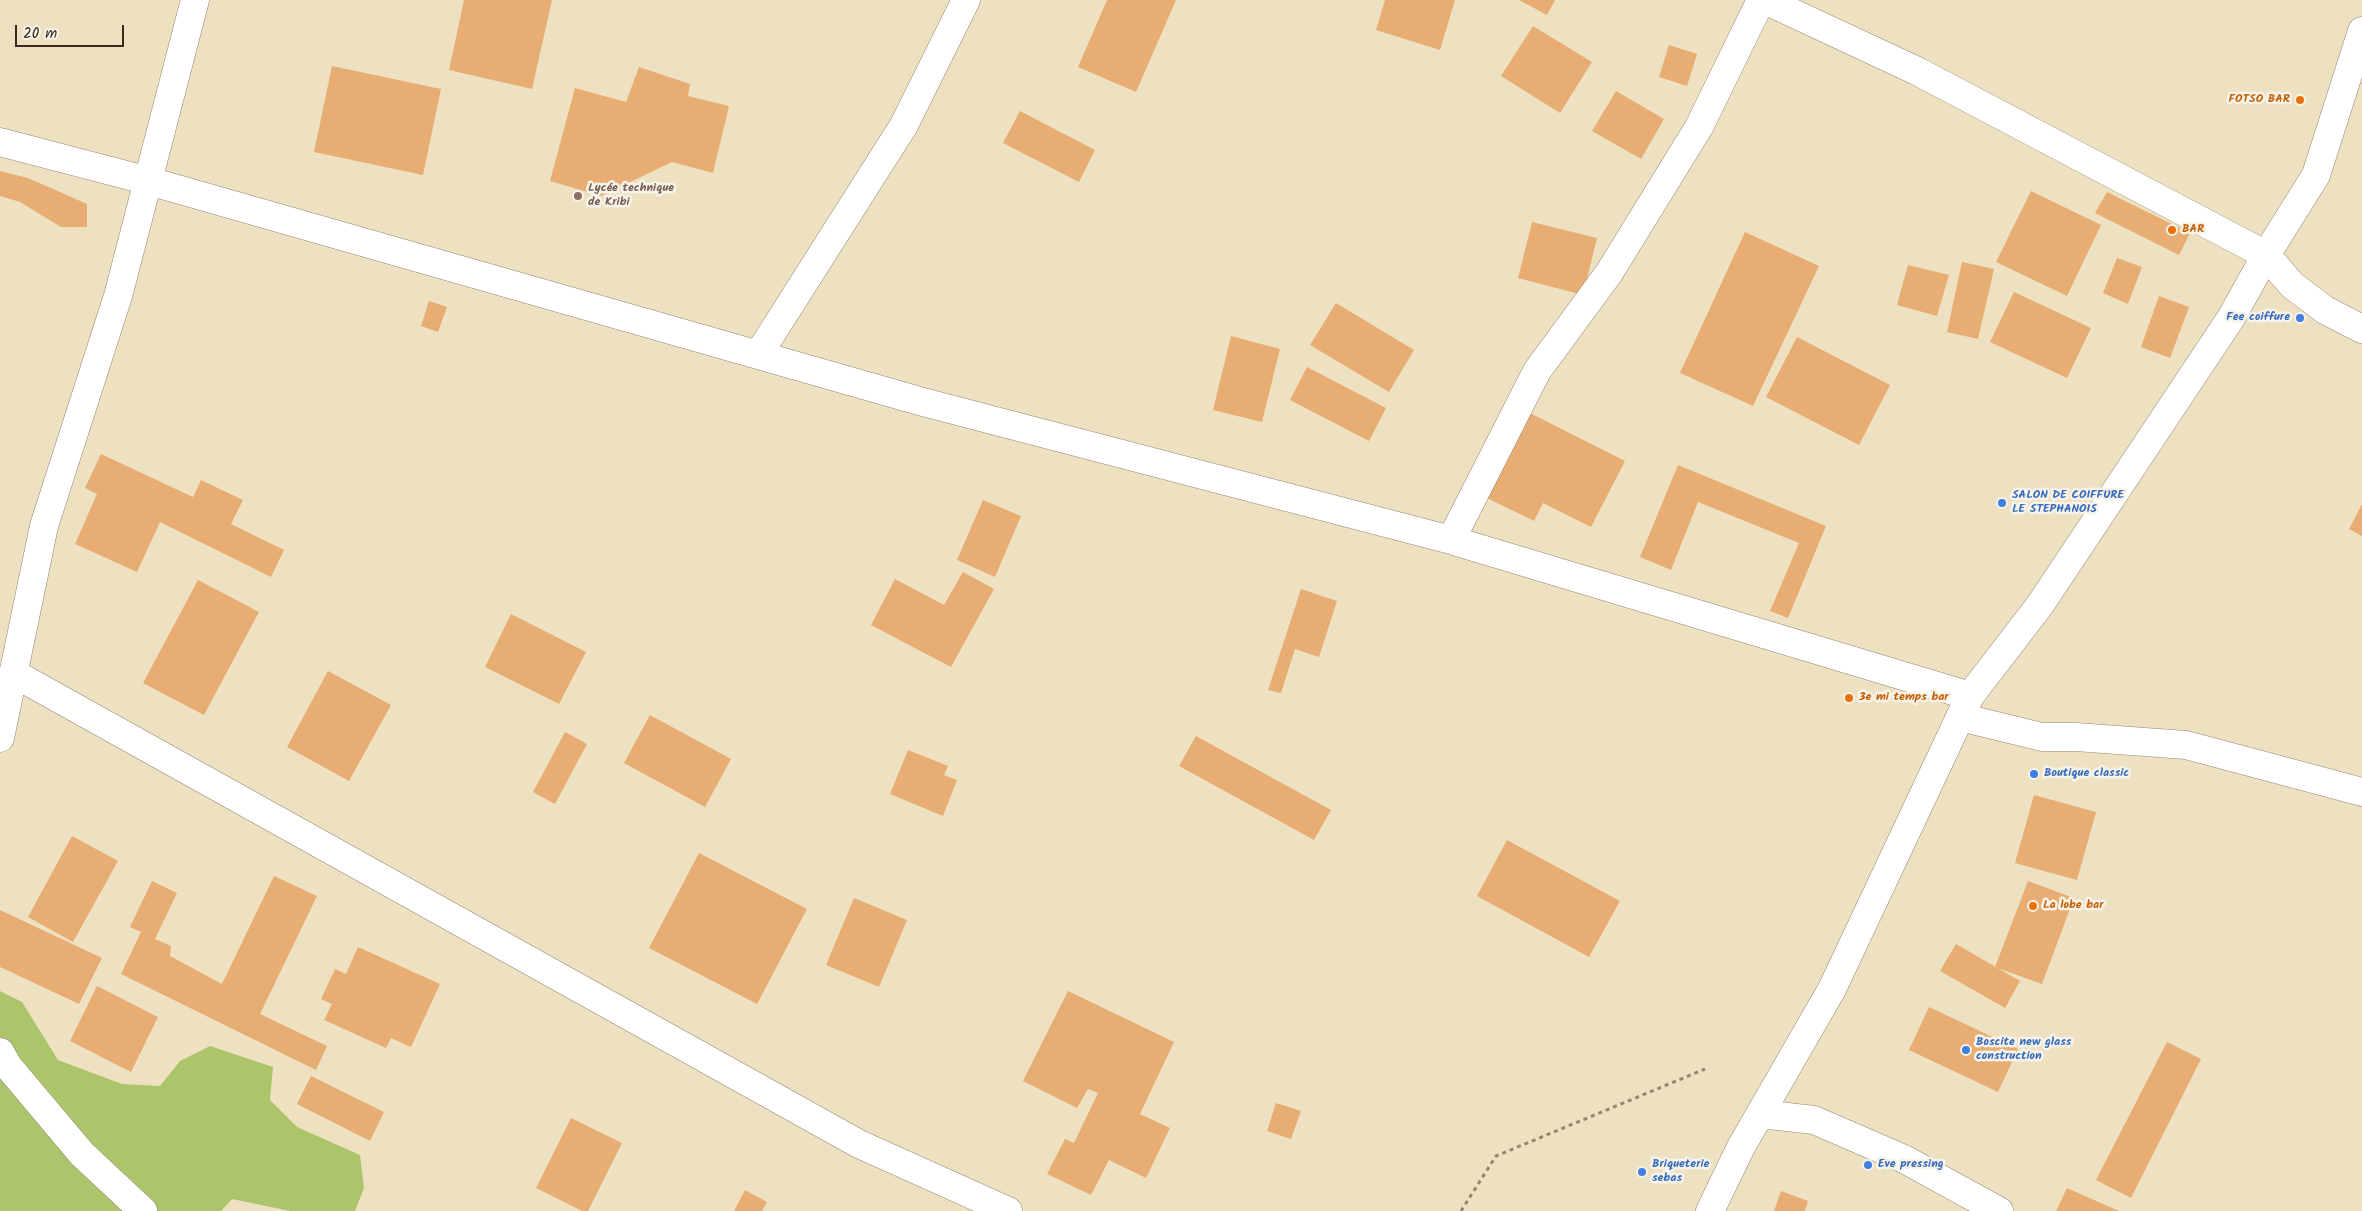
<!DOCTYPE html>
<html>
<head>
<meta charset="utf-8">
<style>
	body { margin:0 }
	#map { position:relative; width:2362px; height:1211px; overflow:hidden; background:#ede1c2; font-family:Kalam,sans-serif }
	canvas { display:block }
	.scale { position:absolute; left:15px; top:25px; width:109px; height:22px; box-sizing:border-box; border:2px solid #3b2a1e; border-top:0; padding-left:6px; font-size:15px; line-height:18px; white-space:nowrap; color:#3b2a1e; -webkit-text-stroke:4px #f7f3e8; paint-order:stroke }
</style>
</head>
<body>
<div id="map">
<canvas width="2362" height="1211"></canvas>
<div class="scale">20 m</div>
</div>
<script>
const ctx = document.querySelector('canvas').getContext('2d');
ctx.lineJoin = 'round';
function fill(path, color) { ctx.fillStyle = color; ctx.fill(path, 'evenodd'); }
function trace(path, color, width, dash) { ctx.strokeStyle = color; ctx.lineWidth = width; ctx.lineCap = dash ? 'butt' : 'round'; ctx.setLineDash(dash || []); ctx.stroke(path); }
function label(font, color, halo, rows, align = 'center') {
  ctx.font = font + ' Kalam,sans-serif'; ctx.lineWidth = 5; ctx.setLineDash([]); ctx.textBaseline = 'middle'; ctx.strokeStyle = halo; ctx.fillStyle = color; for (const [text, x, y, turn = 0] of rows) {
    ctx.save(); ctx.translate(x, y); ctx.rotate((+turn || 0) * Math.PI / 180); ctx.textAlign = isNaN(turn) ? turn : align; if (halo) ctx.strokeText(text, 0, 0); ctx.fillText(text, 0, 0); ctx.restore();
  }
}
fill(new Path2D(`
	M 0,991 L 22,1002 L 58,1060 L 122,1084 L 160,1086 L 180,1061 L 210,1046 L 273,1067 L 270,1100 L 297,1127 L 360,1155 L 364,1188 L 355,1211 L 290,1211 L 232,1199 L 221,1211 L 0,1211 Z`), '#acc56b');
fill(new Path2D(`
	M 464,0 L 552,0 L 532,89 L 449,70 Z
	M 1107,0 L 1176,0 L 1136,92 L 1078,67 Z
	M 1385,0 L 1455,0 L 1440,50 L 1376,30 Z
	M 1519,0 L 1555,0 L 1547,15 Z
	M 1533,26 L 1592,62 L 1560,113 L 1501,76 Z
	M 1669,45 L 1697,54 L 1687,86 L 1659,77 Z
	M 332,66 L 441,89 L 423,175 L 314,152 Z
	M 639,67 L 690,84 L 688,96 L 729,106 L 713,173 L 672,162 L 601,196 L 550,181 L 575,88 L 626,102 Z
	M 1616,91 L 1664,119 L 1641,159 L 1592,131 Z
	M 1020,111 L 1095,150 L 1079,182 L 1003,143 Z
	M 0,171 L 28,178 L 87,204 L 87,227 L 61,227 L 20,202 L 0,196 Z
	M 2031,191 L 2101,225 L 2067,296 L 1996,262 Z
	M 2107,192 L 2190,233 L 2179,255 L 2095,213 Z
	M 1532,222 L 1597,238 L 1583,295 L 1518,278 Z
	M 1745,232 L 1819,266 L 1753,406 L 1680,373 Z
	M 2117,258 L 2142,267 L 2128,304 L 2103,293 Z
	M 1962,262 L 1994,269 L 1978,339 L 1947,332 Z
	M 1908,265 L 1949,275 L 1937,316 L 1897,305 Z
	M 2014,292 L 2091,328 L 2067,378 L 1990,342 Z
	M 2159,296 L 2189,307 L 2170,358 L 2141,347 Z
	M 429,301 L 447,307 L 438,332 L 421,326 Z
	M 1336,303 L 1414,350 L 1389,392 L 1310,345 Z
	M 1231,336 L 1280,349 L 1262,422 L 1213,410 Z
	M 1797,337 L 1890,385 L 1859,445 L 1766,397 Z
	M 1307,367 L 1386,408 L 1369,441 L 1290,400 Z
	M 1528,412 L 1625,461 L 1591,527 L 1543,503 L 1534,521 L 1485,497 Z
	M 101,454 L 193,497 L 201,480 L 243,500 L 231,524 L 284,550 L 271,577 L 160,522 L 137,572 L 75,544 L 97,494 L 85,488 Z
	M 1678,465 L 1826,526 L 1788,618 L 1770,611 L 1799,543 L 1698,502 L 1671,570 L 1640,557 Z
	M 983,500 L 1021,516 L 995,577 L 957,560 Z
	M 2362,504 L 2362,536 L 2349,529 Z
	M 963,572 L 994,589 L 951,667 L 871,625 L 895,579 L 944,605 Z
	M 198,580 L 259,612 L 204,715 L 143,683 Z
	M 1301,589 L 1337,601 L 1319,657 L 1295,649 L 1281,693 L 1268,690 Z
	M 511,614 L 586,652 L 559,704 L 485,667 Z
	M 328,671 L 391,705 L 349,781 L 287,747 Z
	M 650,715 L 731,759 L 705,807 L 624,763 Z
	M 565,732 L 587,744 L 555,804 L 533,792 Z
	M 1196,736 L 1331,810 L 1314,840 L 1179,766 Z
	M 908,750 L 948,766 L 944,775 L 957,780 L 943,816 L 890,794 Z
	M 2034,795 L 2096,812 L 2077,880 L 2015,863 Z
	M 72,836 L 118,861 L 73,942 L 28,917 Z
	M 1507,840 L 1620,901 L 1589,957 L 1477,896 Z
	M 699,853 L 807,909 L 757,1004 L 649,948 Z
	M 274,876 L 317,896 L 260,1014 L 327,1046 L 316,1070 L 121,974 L 141,932 L 130,927 L 152,881 L 177,893 L 155,939 L 171,946 L 170,956 L 222,984 Z
	M 2028,881 L 2074,898 L 2042,984 L 1995,967 Z
	M 854,898 L 907,920 L 879,987 L 826,965 Z
	M 0,910 L 102,958 L 79,1004 L 0,967 Z
	M 1956,944 L 2020,981 L 2005,1008 L 1940,971 Z
	M 358,947 L 440,984 L 411,1047 L 391,1038 L 386,1048 L 324,1020 L 332,1004 L 321,999 L 335,969 L 346,974 Z
	M 97,986 L 158,1017 L 131,1072 L 70,1041 Z
	M 1068,991 L 1174,1042 L 1140,1114 L 1170,1128 L 1146,1178 L 1109,1160 L 1091,1195 L 1047,1174 L 1065,1139 L 1074,1143 L 1098,1093 L 1088,1089 L 1077,1108 L 1023,1081 Z
	M 1929,1007 L 2018,1049 L 1998,1092 L 1909,1050 Z
	M 2167,1042 L 2201,1059 L 2131,1198 L 2096,1180 Z
	M 311,1076 L 384,1112 L 370,1141 L 297,1104 Z
	M 1276,1103 L 1301,1111 L 1291,1139 L 1267,1131 Z
	M 571,1118 L 622,1143 L 588,1211 L 582,1211 L 536,1188 Z
	M 2067,1188 L 2119,1211 L 2056,1211 Z
	M 745,1190 L 767,1202 L 762,1211 L 734,1211 Z
	M 1781,1191 L 1808,1201 L 1805,1211 L 1774,1211 Z`), '#e8ad72');
const minor = new Path2D(`
	M 1765,0 L 1917,71 L 2266,255 L 2292,285 L 2325,310 L 2362,329
	M 0,142 L 149,181 L 923,402 L 1451,540 L 1970,696
	M 758,355 L 904,125 L 966,0
	M 1451,540 L 1537,371 L 1609,273 L 1699,127 L 1761,0
	M 13,673 L 859,1144 L 1008,1211
	M 1960,717 L 2042,737 L 2076,737 L 2186,745 L 2362,792
	M 0,738 L 44,526 L 118,296 L 195,0
	M 0,1052 L 8,1066 L 82,1154 L 143,1211
	M 1760,1114 L 1814,1120 L 1904,1159 L 1999,1211
	M 1710,1211 L 1741,1147 L 1832,989 L 1970,696 L 2040,605 L 2231,318 L 2266,255 L 2316,175 L 2362,31`);
trace(minor, '#948670', 29);
trace(new Path2D(`
	M 1461,1211 L 1496,1156 L 1705,1069`), '#948670', 3, [4, 4]);
trace(minor, '#fff', 28);
for (const [x, y, r, color] of [
	[2300,100,5,"#e8710a"],
	[578,196,5,"#8d6e63"],
	[2172,230,5,"#e8710a"],
	[2300,318,5,"#3f7fe0"],
	[2002,503,5,"#3f7fe0"],
	[1849,698,5,"#e8710a"],
	[2034,774,5,"#3f7fe0"],
	[2033,906,5,"#e8710a"],
	[1966,1050,5,"#3f7fe0"],
	[1868,1165,5,"#3f7fe0"],
	[1642,1172,5,"#3f7fe0"]
]) { const dot = new Path2D(); dot.arc(x, y, r, 0, 2 * Math.PI); ctx.fillStyle = color; ctx.fill(dot); trace(dot, '#f7f3e8', 2); }
label('bold 12px', '#c56008', '#f7f3e8', [
	["FOTSO BAR",2290,100,"right"],
	["BAR",2182,230],
	["3e mi temps bar",1859,698],
	["La lobe bar",2043,906]
], 'left');
label('bold 12px', '#785e54', '#f7f3e8', [
	["Lycée technique",588,189],
	["de Kribi",588,203]
], 'left');
label('bold 12px', '#366cbe', '#f7f3e8', [
	["Fee coiffure",2290,318,"right"],
	["SALON DE COIFFURE",2012,496],
	["LE STEPHANOIS",2012,510],
	["Boutique classic",2044,774],
	["Boscite new glass",1976,1043],
	["construction",1976,1057],
	["Briqueterie",1652,1165],
	["sebas",1652,1179],
	["Eve pressing",1878,1165]
], 'left');
</script>
</body>
</html>
